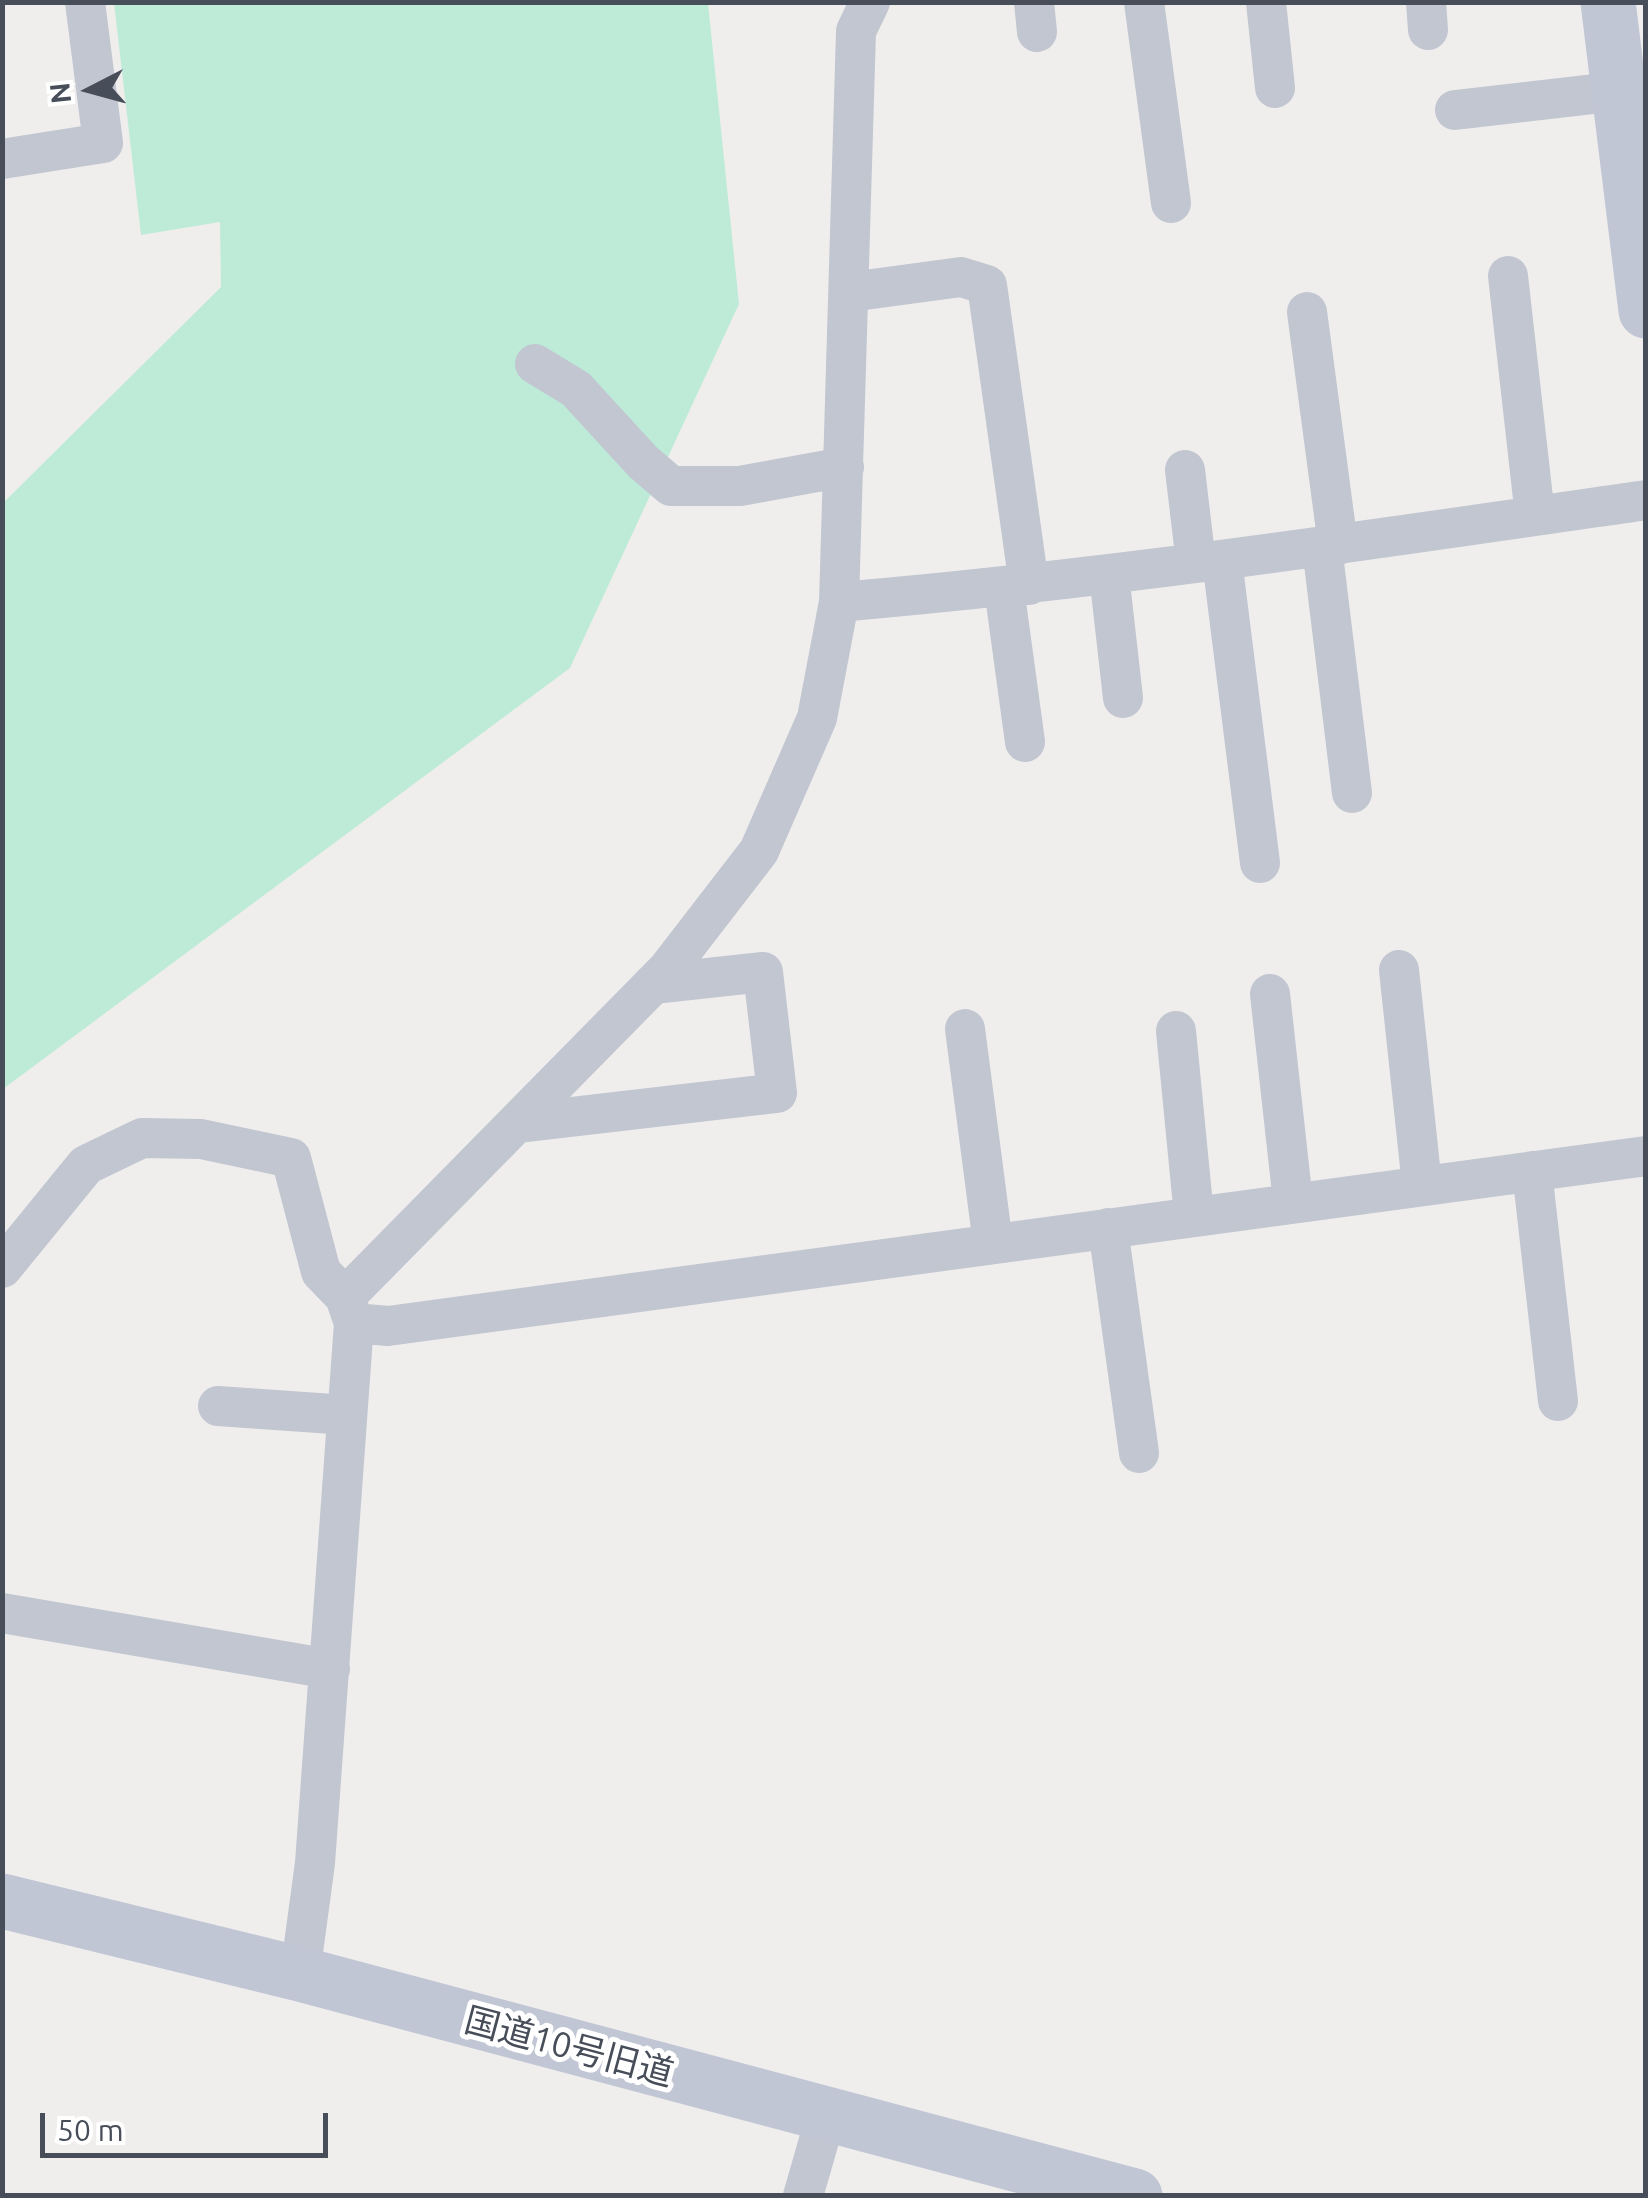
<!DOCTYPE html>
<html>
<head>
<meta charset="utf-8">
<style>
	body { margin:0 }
	#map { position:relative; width:1648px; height:2198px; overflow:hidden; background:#f0eeed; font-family:Ubuntu,sans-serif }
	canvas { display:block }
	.frame { position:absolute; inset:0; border:5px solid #474d59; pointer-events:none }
	.north { position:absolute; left:40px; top:40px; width:100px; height:100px; -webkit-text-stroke:8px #fff; paint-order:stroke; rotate:264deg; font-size:28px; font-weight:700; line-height:40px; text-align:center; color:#474d59 }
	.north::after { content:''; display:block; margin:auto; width:35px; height:45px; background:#474d59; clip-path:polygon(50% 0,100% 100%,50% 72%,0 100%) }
	.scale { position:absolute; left:40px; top:2113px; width:288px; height:45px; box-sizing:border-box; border:5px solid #474d59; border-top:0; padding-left:12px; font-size:30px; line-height:35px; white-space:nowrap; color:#474d59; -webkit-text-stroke:8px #fff; paint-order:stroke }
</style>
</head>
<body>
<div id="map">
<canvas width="1648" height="2198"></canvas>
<div class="frame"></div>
<div class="north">N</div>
<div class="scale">50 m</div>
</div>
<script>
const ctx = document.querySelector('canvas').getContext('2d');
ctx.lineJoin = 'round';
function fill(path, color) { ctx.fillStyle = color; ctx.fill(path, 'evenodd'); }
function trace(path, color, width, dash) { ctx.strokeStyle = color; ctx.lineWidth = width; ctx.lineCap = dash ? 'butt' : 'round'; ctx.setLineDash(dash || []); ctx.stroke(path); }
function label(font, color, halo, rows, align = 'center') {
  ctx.font = font + ' Ubuntu,"Noto Sans JP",sans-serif'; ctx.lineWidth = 10; ctx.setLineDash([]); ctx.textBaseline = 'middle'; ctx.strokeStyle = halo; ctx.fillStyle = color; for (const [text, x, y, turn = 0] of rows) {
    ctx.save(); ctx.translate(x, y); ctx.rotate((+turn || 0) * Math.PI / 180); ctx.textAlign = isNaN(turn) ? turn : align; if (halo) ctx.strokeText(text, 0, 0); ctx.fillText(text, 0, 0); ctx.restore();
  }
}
fill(new Path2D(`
	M 114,3 L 708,3 L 739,304 L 570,668 L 3,1089 L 3,503 L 221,287 L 220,222 L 141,235 Z`), '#beebd8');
trace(new Path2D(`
	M 1034,2 L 1037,32
	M 1144,2 L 1171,203
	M 1266,2 L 1275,88
	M 1426,2 L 1428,30
	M 1455,110 L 1620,91
	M 2,159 L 103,143 L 85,2
	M 1508,276 L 1535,516
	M 850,292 L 961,277 L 987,285 L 1029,585
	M 1307,312 L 1338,545
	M 535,364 L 576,389 L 643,462 L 671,486 L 740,486 L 844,467
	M 1185,470 L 1196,563
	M 1322,547 L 1352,793
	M 1222,560 L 1260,863
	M 1109,574 L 1123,698
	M 1004,588 L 1025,742
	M 839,602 C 1109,579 1377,539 1646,500
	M 1399,970 L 1422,1185
	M 1270,994 L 1293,1202
	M 965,1029 L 993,1244
	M 1176,1031 L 1194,1216
	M 519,1123 L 777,1093 L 763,972 L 653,984
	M 1532,1171 L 1558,1401
	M 1108,1228 L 1139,1453
	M 2,1268 L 86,1165 L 142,1138 L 201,1139 L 291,1158 L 321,1272 L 345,1297 L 354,1323 L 315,1863 L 300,1974
	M 345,1297 L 668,969 L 759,851 L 817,718 L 839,602 L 856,31 L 870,2
	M 354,1323 L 388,1326 L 1646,1156
	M 218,1406 L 347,1415
	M 2,1613 L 330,1669
	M 803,2196 L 826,2116`), '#c1c6d1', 40);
trace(new Path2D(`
	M 1608,2 L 1646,311
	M 2,1901 L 300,1974 L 1135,2196`), '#c1c6d5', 55);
label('35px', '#474d59', '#fff', [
	["国道10号旧道",569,2047,15]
]);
</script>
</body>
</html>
